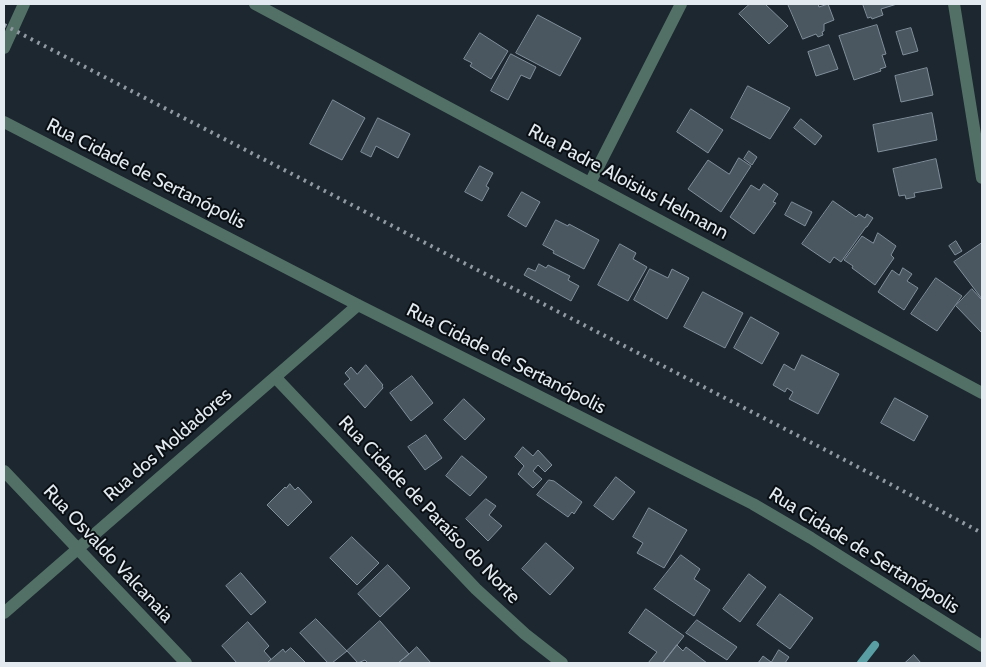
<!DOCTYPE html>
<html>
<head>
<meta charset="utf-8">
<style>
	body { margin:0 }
	#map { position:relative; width:986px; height:667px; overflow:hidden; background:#1c2730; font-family:Cabin,sans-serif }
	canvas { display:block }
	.frame { position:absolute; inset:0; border:5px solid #e3ebf1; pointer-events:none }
</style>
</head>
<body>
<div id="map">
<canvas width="986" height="667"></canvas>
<div class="frame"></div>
</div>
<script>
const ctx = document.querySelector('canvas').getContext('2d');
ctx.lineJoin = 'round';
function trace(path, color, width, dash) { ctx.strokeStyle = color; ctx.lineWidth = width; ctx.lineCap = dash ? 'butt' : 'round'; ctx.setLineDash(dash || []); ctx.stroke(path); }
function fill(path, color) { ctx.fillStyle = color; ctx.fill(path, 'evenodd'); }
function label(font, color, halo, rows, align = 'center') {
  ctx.font = font + ' Cabin,sans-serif'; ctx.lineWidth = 4; ctx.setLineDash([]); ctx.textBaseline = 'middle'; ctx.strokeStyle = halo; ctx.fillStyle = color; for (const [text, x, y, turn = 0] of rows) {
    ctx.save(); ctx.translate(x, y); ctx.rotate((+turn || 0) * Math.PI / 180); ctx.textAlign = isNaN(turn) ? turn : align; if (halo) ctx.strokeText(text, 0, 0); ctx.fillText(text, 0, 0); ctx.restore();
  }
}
trace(new Path2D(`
	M 861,663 L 875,645`), '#589ea2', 8);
const building = new Path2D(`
	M 750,4 L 765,4 L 788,26 L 769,44 L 739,14 Z
	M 788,4 L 818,4 L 819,7 L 828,4 L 834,20 L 824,24 L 824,31 L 822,32 L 823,35 L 818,37 L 816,34 L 803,39 Z
	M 863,4 L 897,4 L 881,9 L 883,15 L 872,19 L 871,17 L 868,18 Z
	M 538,15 L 581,38 L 560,76 L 516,53 Z
	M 877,25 L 886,54 L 882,55 L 886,67 L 880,69 L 881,71 L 854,80 L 839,36 Z
	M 911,28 L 918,51 L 903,55 L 896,32 Z
	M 480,33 L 508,51 L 491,79 L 470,66 L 472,63 L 464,59 Z
	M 829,45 L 838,69 L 816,76 L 808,52 Z
	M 511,54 L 536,67 L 530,79 L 521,75 L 508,100 L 491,91 Z
	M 927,68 L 933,95 L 901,102 L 895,76 Z
	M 748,86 L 790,108 L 770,139 L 731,118 Z
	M 333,100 L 365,118 L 342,160 L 310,144 Z
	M 691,109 L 723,130 L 708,153 L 677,132 Z
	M 932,113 L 937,140 L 878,152 L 873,125 Z
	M 378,118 L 410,134 L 398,158 L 376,146 L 371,157 L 361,152 Z
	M 801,119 L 822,136 L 815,145 L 794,128 Z
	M 749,151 L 757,157 L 752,165 L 744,159 Z
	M 739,158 L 751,166 L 721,212 L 688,189 L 708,160 L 729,174 Z
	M 936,159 L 942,188 L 914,193 L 915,197 L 906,199 L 905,195 L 899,196 L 893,169 Z
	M 480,166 L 493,173 L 486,186 L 489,188 L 482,201 L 465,192 Z
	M 764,184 L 778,194 L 773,202 L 776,203 L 754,234 L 730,217 L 751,185 L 759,190 Z
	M 522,192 L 540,202 L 526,227 L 508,216 Z
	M 833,201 L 856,217 L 859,214 L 865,218 L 867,214 L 873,218 L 867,227 L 866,227 L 841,262 L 834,257 L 830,263 L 802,244 Z
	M 792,202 L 812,212 L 805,226 L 785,215 Z
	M 556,220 L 568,226 L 569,224 L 599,240 L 584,269 L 553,253 L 554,251 L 543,245 Z
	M 878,233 L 896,246 L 891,255 L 894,258 L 875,285 L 852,268 L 853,266 L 844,260 L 862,236 L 873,243 Z
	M 956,241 L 962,251 L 955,255 L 949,246 Z
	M 982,243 L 982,299 L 954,262 Z
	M 620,244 L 636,253 L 633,259 L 647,267 L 628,301 L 598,285 Z
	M 539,264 L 546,268 L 548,265 L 570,276 L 568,280 L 579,286 L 571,301 L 524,275 L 528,268 L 535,271 Z
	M 903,268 L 912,274 L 907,281 L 918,288 L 904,310 L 878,292 L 892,270 L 899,275 Z
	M 650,269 L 668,278 L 672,269 L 689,278 L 667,319 L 634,300 Z
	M 936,278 L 962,296 L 937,331 L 911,314 Z
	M 972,289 L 982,300 L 982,333 L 956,306 Z
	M 703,292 L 743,313 L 725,348 L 684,327 Z
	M 751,317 L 779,333 L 762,364 L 734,348 Z
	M 802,355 L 839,374 L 818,414 L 789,399 L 793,392 L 787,388 L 785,392 L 773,385 L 784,364 L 794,370 Z
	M 366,365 L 383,385 L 382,386 L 383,388 L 365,408 L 344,384 L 350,379 L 345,373 L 351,367 L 357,374 Z
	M 412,376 L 433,403 L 411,421 L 390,393 Z
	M 895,398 L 928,416 L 914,441 L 881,423 Z
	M 464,399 L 485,419 L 465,440 L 444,420 Z
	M 426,435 L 442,458 L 425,470 L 408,447 Z
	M 523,447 L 533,456 L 538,450 L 552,465 L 545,472 L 538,465 L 533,471 L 542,479 L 533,488 L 518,474 L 524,466 L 515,457 Z
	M 462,456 L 487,477 L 470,496 L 446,476 Z
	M 616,477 L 635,492 L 613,520 L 594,506 Z
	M 549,480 L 554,481 L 582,502 L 574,514 L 572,512 L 568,517 L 537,495 Z
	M 290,484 L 295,490 L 298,487 L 312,502 L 288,526 L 267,505 L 285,487 L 286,488 Z
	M 486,499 L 496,506 L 489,515 L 502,526 L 488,541 L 466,519 Z
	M 649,508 L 687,530 L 664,568 L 637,553 L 643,543 L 633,537 Z
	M 352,537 L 379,563 L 357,585 L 330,558 Z
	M 546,543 L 574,568 L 550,595 L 522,569 Z
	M 681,555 L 700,569 L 694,579 L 710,590 L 694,616 L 654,589 Z
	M 388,565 L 410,588 L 380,617 L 358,594 Z
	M 241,573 L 266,602 L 251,615 L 226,586 Z
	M 749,574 L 766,587 L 740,622 L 723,609 Z
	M 780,594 L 813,618 L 790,649 L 757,625 Z
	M 646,609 L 684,636 L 663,663 L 648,663 L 657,652 L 629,633 Z
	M 316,619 L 347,651 L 332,663 L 328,663 L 300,633 Z
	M 697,620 L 737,647 L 727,660 L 686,633 Z
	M 380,621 L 409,654 L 398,663 L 368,663 L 365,660 L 358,663 L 347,651 Z
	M 248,622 L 269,646 L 264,651 L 271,659 L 267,663 L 237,663 L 222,646 Z
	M 677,645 L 683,651 L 686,647 L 707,663 L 663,663 Z
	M 417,647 L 431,663 L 398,663 L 409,654 Z
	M 291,648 L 306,663 L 267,663 L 283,649 L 285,652 Z
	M 779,650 L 789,657 L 785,663 L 758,663 L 763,656 L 771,662 Z
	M 914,655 L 921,663 L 905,663 Z`);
fill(building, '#4a5761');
trace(building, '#818f9b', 1);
trace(new Path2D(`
	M 255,4 L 982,393
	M 954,4 L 982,178
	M 4,48 L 24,4
	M 4,122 L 358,305 L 753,504 L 811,538 L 982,646
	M 590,183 L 681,4
	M 275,377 L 476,589 L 525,634 L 562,663
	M 4,471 L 186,663
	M 4,613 L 358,305`), '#527065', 12);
trace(new Path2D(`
	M 4,25 L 841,458 L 982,533`), '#919aa2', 4, [2.5, 5]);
label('19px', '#e3ebf1', '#0a0f14', [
	["Rua Cidade de Sertanópolis",146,174,27],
	["Rua Padre Aloisius Helmann",628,182,28],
	["Rua Cidade de Sertanópolis",506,359,27],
	["Rua dos Moldadores",168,445,-41],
	["Rua Cidade de Paraíso do Norte",429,510,46],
	["Rua Cidade de Sertanópolis",864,551,32],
	["Rua Osvaldo Valcanaia",108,554,47]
]);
</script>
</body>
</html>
